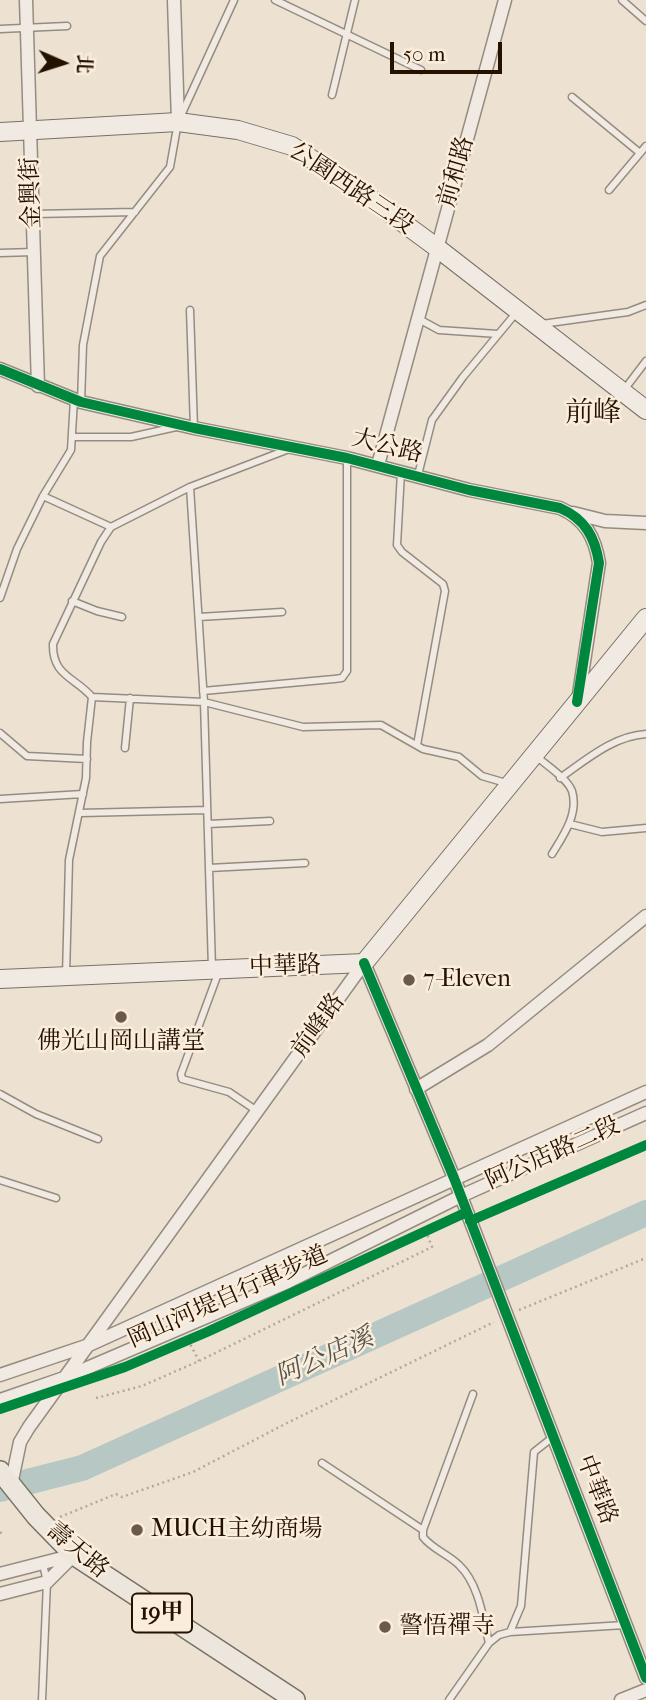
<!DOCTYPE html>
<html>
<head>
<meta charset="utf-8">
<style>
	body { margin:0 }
	#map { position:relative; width:646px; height:1700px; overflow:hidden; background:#ede2d2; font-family:"IM FELL French Canon","Noto Serif TC",serif }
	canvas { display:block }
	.north { position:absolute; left:28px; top:28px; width:70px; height:70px; -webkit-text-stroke:5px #faeddb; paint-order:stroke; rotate:93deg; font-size:19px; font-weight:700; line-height:28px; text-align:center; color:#251100 }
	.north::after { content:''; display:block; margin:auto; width:24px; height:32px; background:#251100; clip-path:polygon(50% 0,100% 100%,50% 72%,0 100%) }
	.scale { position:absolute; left:390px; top:42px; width:112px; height:32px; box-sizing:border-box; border:4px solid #251100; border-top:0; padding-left:9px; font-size:21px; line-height:24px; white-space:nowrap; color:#251100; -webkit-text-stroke:5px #faeddb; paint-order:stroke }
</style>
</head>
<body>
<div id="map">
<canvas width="646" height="1700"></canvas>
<div class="north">北</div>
<div class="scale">50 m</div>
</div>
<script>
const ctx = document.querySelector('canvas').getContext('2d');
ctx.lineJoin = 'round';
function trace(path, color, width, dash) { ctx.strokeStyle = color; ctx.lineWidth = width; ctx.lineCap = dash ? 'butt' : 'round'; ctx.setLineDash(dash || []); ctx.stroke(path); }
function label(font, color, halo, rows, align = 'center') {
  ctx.font = font + ' "IM FELL French Canon","Noto Serif TC",serif'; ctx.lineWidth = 5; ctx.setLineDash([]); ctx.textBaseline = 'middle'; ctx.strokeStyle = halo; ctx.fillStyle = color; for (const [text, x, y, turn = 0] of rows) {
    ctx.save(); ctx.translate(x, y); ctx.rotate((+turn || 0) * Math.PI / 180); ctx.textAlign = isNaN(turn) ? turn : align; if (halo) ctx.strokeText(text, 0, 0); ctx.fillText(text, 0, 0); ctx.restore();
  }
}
trace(new Path2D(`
	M 0,1489 L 82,1468 L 646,1213`), '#b7c7c4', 26);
const lane = new Path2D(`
	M 275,0 L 421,70
	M 622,0 L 646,21
	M 0,29 L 67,26
	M 332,95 L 355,0
	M 572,97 L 640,153
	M 609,190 L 646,146
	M 33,214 L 135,212
	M 0,253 L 34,252
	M 190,310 L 194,428
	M 417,318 L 439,330 L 498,334
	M 542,324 L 628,312 L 646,305
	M 624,390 L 646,361
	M 81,402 L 83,345 L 100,256 L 170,167 L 178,122 L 234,0
	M 74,437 L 131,437 L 176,427
	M 401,472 L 397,545 L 402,552 L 443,584 L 445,591 L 417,745
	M 418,475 L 432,420 L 463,377 L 516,313
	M 190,487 L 204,702 L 212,968
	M 43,496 L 111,527
	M 0,598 L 17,549 L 43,496 L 71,450 L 74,399
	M 72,601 L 97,611 L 122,617
	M 199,617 L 282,612
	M 203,691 L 334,679 L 342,678 L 347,671 L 347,458
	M 92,697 L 204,702 L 303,727 L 381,725 L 423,749 L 459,757 L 482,776 L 506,783
	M 92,697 C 75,677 52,676 53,644 L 101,542 L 111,527 L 190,487 L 289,449
	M 0,733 L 27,756 L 87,759
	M 125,748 L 130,698
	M 536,756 C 546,765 567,778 572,791 C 579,814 563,836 552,854
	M 560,778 C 586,760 613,736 646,734
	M 0,799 L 83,794
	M 80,813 L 207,810
	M 208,824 L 270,821
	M 570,824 L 602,832 L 646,828
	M 209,868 L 305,863
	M 219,971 L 181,1074 L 182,1079 L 229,1092 L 257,1111
	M 66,976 L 69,860 L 86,778 L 87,742 L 92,697
	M 0,1094 L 36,1114 L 98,1139
	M 0,1180 L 56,1198
	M 473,1394 L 423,1530 L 423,1537 C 432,1549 448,1554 459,1565 C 479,1584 483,1618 489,1643
	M 322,1463 L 423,1530
	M 510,1632 L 521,1606 L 534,1452 L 553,1437
	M 42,1700 L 47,1582 L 43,1564
	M 449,1700 L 489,1643 L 499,1635 L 510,1632 L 625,1625`);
const street = new Path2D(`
	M 26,0 L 38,386
	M 174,0 L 178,122
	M 0,369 L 81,402 L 194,428 L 347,458 L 469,490 L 560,508 C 585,519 595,537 599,563 L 578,701
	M 378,465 L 505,0
	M 573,513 L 605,521 L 646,523
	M 364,963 L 454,1178 L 646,1678
	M 416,1089 L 488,1045 L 646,916
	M 0,1375 L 89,1345 L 646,1092
	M 0,1400 L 64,1378 L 288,1282 L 461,1196 L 646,1113
	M 11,1485 L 20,1442 L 29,1427 L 364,963
	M 0,1574 L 74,1555
	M 0,1594 L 47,1582 L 74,1555
	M 621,1700 L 646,1690`);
const secondary = new Path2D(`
	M 0,132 L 178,122 L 238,130 L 292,146 L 364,194 L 436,247 L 646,410
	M 0,979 L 364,963 L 646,618`);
const primary = new Path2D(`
	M 0,1471 L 36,1516 L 74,1555 L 295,1700`);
trace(lane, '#958c81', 9);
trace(street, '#958c81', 15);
trace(secondary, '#787065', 20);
trace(primary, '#787065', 22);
trace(new Path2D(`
	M 519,1310 L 646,1258
	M 188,1340 L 199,1361
	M 96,1398 L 142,1386 L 199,1361 L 432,1247 L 426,1231
	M 60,1517 L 116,1494 L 122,1497 L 193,1472 L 287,1423 L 494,1322
	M 0,1533 L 5,1531`), '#b1aaa1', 2.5, [2, 3.5]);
trace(lane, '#f0eae2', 6);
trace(street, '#f0eae2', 12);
trace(secondary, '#f0eae2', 18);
trace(primary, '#ede6dd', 19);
trace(new Path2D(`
	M 0,369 L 81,402 L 194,428 L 347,458 L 469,490 L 560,508 C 585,519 595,537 599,563 L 577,702
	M 364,963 L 454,1178 L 646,1678
	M 470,1221 L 646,1145
	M 0,1409 L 125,1367 L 207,1332 L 467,1212`), '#00873e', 10);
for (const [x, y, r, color] of [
	[409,980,7,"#6b5a4a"],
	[121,1017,7,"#6b5a4a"],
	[137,1530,7,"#6b5a4a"],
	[385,1627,7,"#6b5a4a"]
]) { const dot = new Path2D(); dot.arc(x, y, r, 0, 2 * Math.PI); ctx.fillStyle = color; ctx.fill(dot); trace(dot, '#faeddb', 2.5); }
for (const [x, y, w] of [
	[162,1613,60]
]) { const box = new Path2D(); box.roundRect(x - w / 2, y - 19.5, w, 39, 5); ctx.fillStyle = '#faeddb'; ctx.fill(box); trace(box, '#251100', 2); }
label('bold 23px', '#251100', null, [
	["19甲",162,1613]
]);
label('24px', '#251100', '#faeddb', [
	["前和路",457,172,-74],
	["公園西路三段",351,189,34],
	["金興街",32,193,-92],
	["大公路",387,447,14],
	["中華路",285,967,-2],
	["前峰路",319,1026,-54],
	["阿公店路二段",553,1154,-24],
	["岡山河堤自行車步道",228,1298,-24],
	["中華路",596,1490,69],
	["壽天路",77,1551,40]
]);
label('24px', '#251100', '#faeddb', [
	["7-Eleven",423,980],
	["佛光山岡山講堂",121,1042,"center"],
	["MUCH主幼商場",151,1530],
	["警悟禪寺",399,1627]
], 'left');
label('italic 26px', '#56554c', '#faeddb', [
	["阿公店溪",325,1358,-24]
]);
label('28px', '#251100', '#faeddb', [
	["前峰",593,414]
]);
</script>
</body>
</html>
